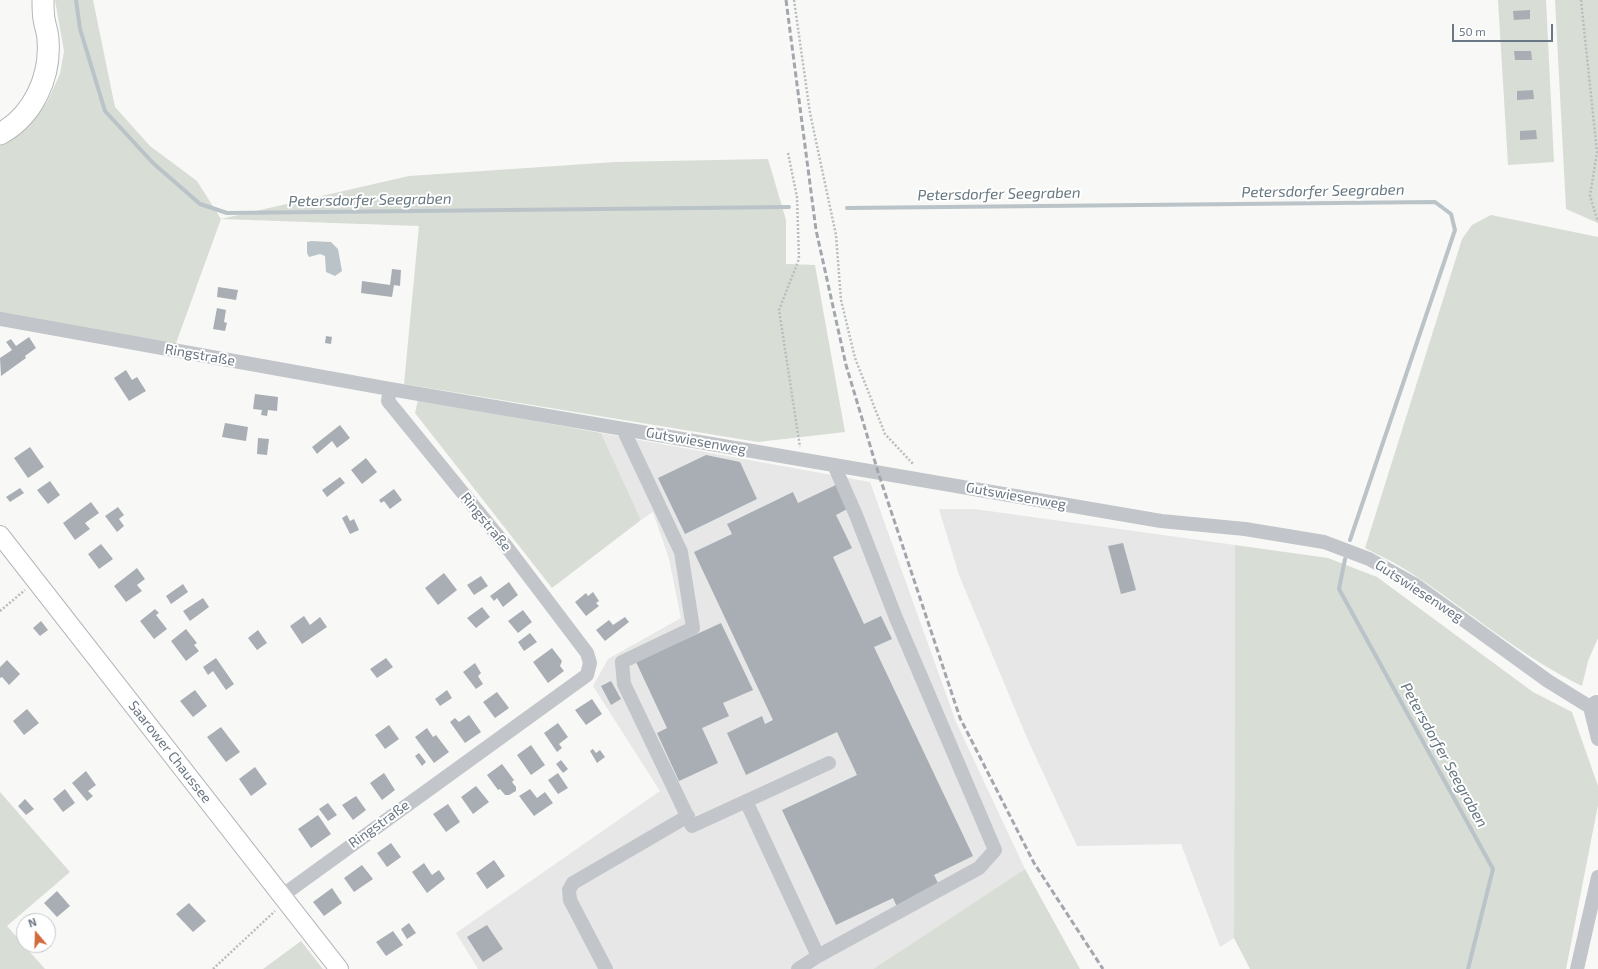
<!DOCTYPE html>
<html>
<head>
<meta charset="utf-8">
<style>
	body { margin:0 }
	#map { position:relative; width:1598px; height:969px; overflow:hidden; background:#f8f8f6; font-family:"Exo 2",sans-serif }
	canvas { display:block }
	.north { position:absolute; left:16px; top:913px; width:40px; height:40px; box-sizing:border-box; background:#fff; border:1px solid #c3c9ce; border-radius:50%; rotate:341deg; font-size:11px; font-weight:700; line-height:16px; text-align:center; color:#6a7784 }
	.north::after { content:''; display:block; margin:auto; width:14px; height:18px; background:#d16a3d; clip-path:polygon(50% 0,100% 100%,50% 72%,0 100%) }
	.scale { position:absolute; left:1452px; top:24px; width:101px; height:18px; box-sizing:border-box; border:2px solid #6a7784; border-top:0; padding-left:5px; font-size:12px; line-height:14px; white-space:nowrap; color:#6a7784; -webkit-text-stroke:3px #fff; paint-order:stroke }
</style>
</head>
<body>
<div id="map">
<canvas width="1598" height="969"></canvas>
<div class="north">N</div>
<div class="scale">50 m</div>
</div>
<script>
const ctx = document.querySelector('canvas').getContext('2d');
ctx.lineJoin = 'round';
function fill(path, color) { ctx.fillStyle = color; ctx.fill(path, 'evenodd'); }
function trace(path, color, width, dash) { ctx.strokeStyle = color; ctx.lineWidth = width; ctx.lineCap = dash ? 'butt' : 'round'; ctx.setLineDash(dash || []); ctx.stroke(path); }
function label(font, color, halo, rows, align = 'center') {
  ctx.font = font + ' "Exo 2",sans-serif'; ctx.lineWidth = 4; ctx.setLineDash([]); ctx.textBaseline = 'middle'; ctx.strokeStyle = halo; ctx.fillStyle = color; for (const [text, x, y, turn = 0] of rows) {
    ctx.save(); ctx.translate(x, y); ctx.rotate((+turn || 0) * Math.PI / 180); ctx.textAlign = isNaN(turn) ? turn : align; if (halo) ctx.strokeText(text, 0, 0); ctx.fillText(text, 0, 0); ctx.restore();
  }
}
fill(new Path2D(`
	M 601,433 L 870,482 L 956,722 L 1025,869 L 873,969 L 478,969 L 456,933 L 660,791 L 593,686 L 608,659 L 681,618 L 669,559 L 653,512 L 641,520 Z
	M 939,509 L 974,509 L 1235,545 L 1234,938 L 1220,947 L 1181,844 L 1077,846 L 1027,738 L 959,575 Z`), '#e6e7e6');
fill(new Path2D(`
	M 55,0 L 93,0 L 115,107 L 150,146 L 197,181 L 221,219 L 409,176 L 615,162 L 768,159 L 786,220 L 786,264 L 815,265 L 845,432 L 758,442 L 404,384 L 419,226 L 221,219 L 175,346 L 0,314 L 0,146 L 31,122 L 47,102 L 60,74 L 64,51 Z
	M 1498,0 L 1546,0 L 1554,162 L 1508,165 Z
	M 1555,0 L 1598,0 L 1598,223 L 1566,209 Z
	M 1491,215 L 1598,237 L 1598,638 L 1588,661 L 1582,686 C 1520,656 1468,610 1411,573 C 1396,563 1380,556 1365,548 L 1462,239 L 1472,225 Z
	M 418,400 L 601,433 L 641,520 L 552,588 L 415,413 Z
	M 1235,545 L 1328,558 L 1377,577 L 1533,692 L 1572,712 L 1598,786 L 1598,805 L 1566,969 L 1250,969 L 1234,938 Z
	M 0,792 L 70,872 L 7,926 L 45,969 L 0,969 Z
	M 1025,869 L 1080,969 L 873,969 Z
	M 301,941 L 323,969 L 263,969 Z`), '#d8ddd6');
fill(new Path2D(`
	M 311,241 L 331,242 L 338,249 L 342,271 L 335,276 L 326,272 L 325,256 L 320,254 L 309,257 L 307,253 L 307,242 Z`), '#bac3c7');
trace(new Path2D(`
	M 76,0 L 80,29 L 105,111 L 153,163 L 200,204 L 227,213 L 789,207
	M 847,208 L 1435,202 L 1451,214 L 1455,230 L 1350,540
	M 1345,559 L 1339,589 L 1493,869 L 1468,969`), '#bac3c7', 4);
fill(new Path2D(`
	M 1530,10 L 1530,19 L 1514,20 L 1513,11 Z
	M 1514,51 L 1531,51 L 1532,60 L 1515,60 Z
	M 1533,90 L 1534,99 L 1517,100 L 1517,91 Z
	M 1536,130 L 1537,139 L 1520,140 L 1520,131 Z
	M 392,269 L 401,270 L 400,286 L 394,285 L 392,297 L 361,293 L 362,281 L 390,285 Z
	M 218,287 L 238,290 L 236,300 L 217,297 Z
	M 217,308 L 226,310 L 224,322 L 227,323 L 225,331 L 213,329 Z
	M 326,336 L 332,337 L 331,344 L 325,343 Z
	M 29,337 L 36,348 L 25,356 L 26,358 L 1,376 L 0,358 L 12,350 L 6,342 L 11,339 L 16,346 Z
	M 126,370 L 132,380 L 137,377 L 146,391 L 129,401 L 114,378 Z
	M 255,394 L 278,397 L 277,411 L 268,410 L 267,416 L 261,415 L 262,410 L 253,409 Z
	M 225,423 L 248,427 L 246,441 L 222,437 Z
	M 340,425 L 350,438 L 337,448 L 332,441 L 317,454 L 312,447 Z
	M 258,438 L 269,439 L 267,455 L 257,454 Z
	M 30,447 L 44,467 L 28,478 L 14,458 Z
	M 706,455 L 740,462 L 757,499 L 685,534 L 658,478 Z
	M 366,458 L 377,472 L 362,484 L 351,470 Z
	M 340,477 L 345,483 L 327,497 L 322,490 Z
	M 50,481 L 60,495 L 48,504 L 37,490 Z
	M 840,483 L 851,507 L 836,515 L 852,548 L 833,557 L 864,624 L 881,616 L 892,639 L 874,647 L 973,856 L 934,875 L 940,887 L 897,907 L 893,898 L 836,925 L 782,810 L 857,775 L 837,732 L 746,775 L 727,733 L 762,716 L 765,724 L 773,720 L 694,552 L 732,534 L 727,524 L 793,492 L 798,503 Z
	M 20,488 L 24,493 L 10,502 L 6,497 Z
	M 394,489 L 402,500 L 390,509 L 384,501 L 381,503 L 379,500 Z
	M 91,502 L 99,513 L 85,523 L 90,529 L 75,540 L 63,523 Z
	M 118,507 L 124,515 L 119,519 L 124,526 L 117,532 L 105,516 Z
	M 347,515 L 350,521 L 354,519 L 359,530 L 350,534 L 342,518 Z
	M 1123,543 L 1136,590 L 1121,594 L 1108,546 Z
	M 101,544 L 113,559 L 99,569 L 88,554 Z
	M 137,568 L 145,579 L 137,585 L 142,591 L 126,602 L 114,586 Z
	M 444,573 L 457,590 L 438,605 L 425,588 Z
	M 481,576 L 488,586 L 474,595 L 467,585 Z
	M 509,582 L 518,595 L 503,607 L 497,598 L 494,601 L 490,596 Z
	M 183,584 L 188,592 L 171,604 L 166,596 Z
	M 593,592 L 599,601 L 596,603 L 599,606 L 586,616 L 575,602 L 586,593 L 588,596 Z
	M 203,598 L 209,607 L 190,621 L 183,611 Z
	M 482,607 L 490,617 L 476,628 L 467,618 Z
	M 155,609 L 159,613 L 156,615 L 167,629 L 154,639 L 140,621 Z
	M 523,610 L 532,622 L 518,633 L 508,621 Z
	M 304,616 L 310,625 L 320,617 L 327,627 L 302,644 L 290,626 Z
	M 625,617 L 629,622 L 605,641 L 596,630 L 609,620 L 613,625 Z
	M 41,621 L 48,630 L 40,636 L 33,628 Z
	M 721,623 L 753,690 L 723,703 L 729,716 L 702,728 L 718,763 L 679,781 L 657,733 L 667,728 L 636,662 Z
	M 186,629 L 197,643 L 194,645 L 199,651 L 186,661 L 171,641 Z
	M 258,630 L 267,643 L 257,650 L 248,638 Z
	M 530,633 L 537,642 L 524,651 L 518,642 Z
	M 552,648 L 562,661 L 560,666 L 564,671 L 548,683 L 533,662 Z
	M 216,658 L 234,684 L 226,690 L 213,671 L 208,675 L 203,667 Z
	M 386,658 L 393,667 L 377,678 L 370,669 Z
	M 7,660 L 20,674 L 9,685 L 2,677 L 0,678 L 0,667 Z
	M 475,663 L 481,673 L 478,676 L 483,684 L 476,689 L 463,672 Z
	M 611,681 L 621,699 L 611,705 L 601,686 Z
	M 195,690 L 207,706 L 193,717 L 180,701 Z
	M 447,690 L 452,698 L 440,706 L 435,699 Z
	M 497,692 L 509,708 L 495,718 L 483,702 Z
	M 592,699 L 602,714 L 586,725 L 575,710 Z
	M 27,709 L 39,723 L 24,735 L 13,721 Z
	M 469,715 L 481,732 L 465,743 L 450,722 L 455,718 L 459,722 Z
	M 558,723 L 568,737 L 559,744 L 562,748 L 557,752 L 544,733 Z
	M 389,725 L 399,739 L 385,749 L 375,735 Z
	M 221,727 L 240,752 L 226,762 L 207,737 Z
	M 427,728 L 433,737 L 436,735 L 449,752 L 434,763 L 415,737 Z
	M 531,745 L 545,765 L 531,775 L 517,755 Z
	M 593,749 L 596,753 L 600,750 L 605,757 L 597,763 L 590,751 Z
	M 419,753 L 426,762 L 422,766 L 415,756 Z
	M 561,760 L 568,769 L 563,773 L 556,764 Z
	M 502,764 L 514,780 L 512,782 L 516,787 L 516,791 L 509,795 L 505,795 L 500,789 L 498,790 L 487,775 Z
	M 255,767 L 267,784 L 251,796 L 239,779 Z
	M 86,771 L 96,785 L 88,791 L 93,796 L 87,801 L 72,783 Z
	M 384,773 L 395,790 L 382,800 L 370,783 Z
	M 558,773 L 568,788 L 558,794 L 548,780 Z
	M 476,786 L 489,802 L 473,814 L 461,797 Z
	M 65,789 L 75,803 L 63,812 L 53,799 Z
	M 530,789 L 537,798 L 545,792 L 553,803 L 534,816 L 519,796 Z
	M 356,796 L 366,810 L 353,820 L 342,805 Z
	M 25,799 L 34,809 L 26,815 L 18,806 Z
	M 328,803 L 337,815 L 328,821 L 319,809 Z
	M 448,804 L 460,822 L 446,832 L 433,814 Z
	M 318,815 L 331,834 L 311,848 L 298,829 Z
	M 391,843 L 401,857 L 387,867 L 377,853 Z
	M 494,860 L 505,876 L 487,889 L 476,873 Z
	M 424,863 L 432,875 L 439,870 L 445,879 L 427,893 L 412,872 Z
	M 362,865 L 373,879 L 354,892 L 344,878 Z
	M 332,888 L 342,903 L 324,916 L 313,902 Z
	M 57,891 L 70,906 L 57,917 L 44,903 Z
	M 189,903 L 206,921 L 193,932 L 176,914 Z
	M 409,923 L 416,933 L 407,939 L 401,929 Z
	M 487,925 L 503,949 L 483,962 L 467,937 Z
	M 393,931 L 403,945 L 386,956 L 376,942 Z`), '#a8aeb4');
const major = new Path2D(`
	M 0,535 L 339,969`);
const highway = new Path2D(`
	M 0,134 C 33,116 51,77 48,40 C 48,33 45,26 44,19 C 43,13 43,6 43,0`);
trace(major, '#b4b7bb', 20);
trace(highway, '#b3b7ba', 23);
trace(new Path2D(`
	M 794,0 L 810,113 L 836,235 L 841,300 L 855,358 L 885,434 L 914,465
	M 1581,0 L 1597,152 L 1590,196 L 1598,222
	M 788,153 L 797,197 L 799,259 L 779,310 L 800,447
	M 0,611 L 25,590
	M 213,969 L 275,911`), '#babdbf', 2.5, [2, 2]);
trace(new Path2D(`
	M 0,319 L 390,389 L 1161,521 L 1245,529 L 1324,542 L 1369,559 L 1414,584 L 1548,681 L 1590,707 L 1598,709
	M 623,429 L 681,552 L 693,628 L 622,662 L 624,684 L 692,826 L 829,763
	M 1596,702 L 1590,707 L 1598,739
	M 746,801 L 818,956 L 798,969
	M 283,895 L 587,675 L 590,663 L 587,653 L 506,546 L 388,401 L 390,389
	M 818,956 L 979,868 L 995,850 L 896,618 L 856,515 L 834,465
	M 606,969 L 570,900 L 569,890 L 573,883 L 688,816
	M 1577,969 L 1598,877`), '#c2c5c9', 14);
trace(major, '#fff', 18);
trace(highway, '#fff', 21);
trace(new Path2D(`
	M 786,0 L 816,230 L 846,365 L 878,472 L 960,718 L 1034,863 L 1103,969`), '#a2a7ad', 3, [6, 3]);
label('14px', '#6a7784', '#fff', [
	["Ringstraße",200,355,10],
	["Gutswiesenweg",696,441,10],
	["Gutswiesenweg",1016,496,10],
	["Ringstraße",486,522,51],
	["Gutswiesenweg",1419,591,33],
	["Saarower Chaussee",170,752,52],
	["Ringstraße",379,824,-36]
]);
label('italic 15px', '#66777f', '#fff', [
	["Petersdorfer Seegraben",1323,191,-1],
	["Petersdorfer Seegraben",999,194,-1],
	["Petersdorfer Seegraben",370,200,-1],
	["Petersdorfer Seegraben",1444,755,61]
]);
</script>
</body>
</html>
